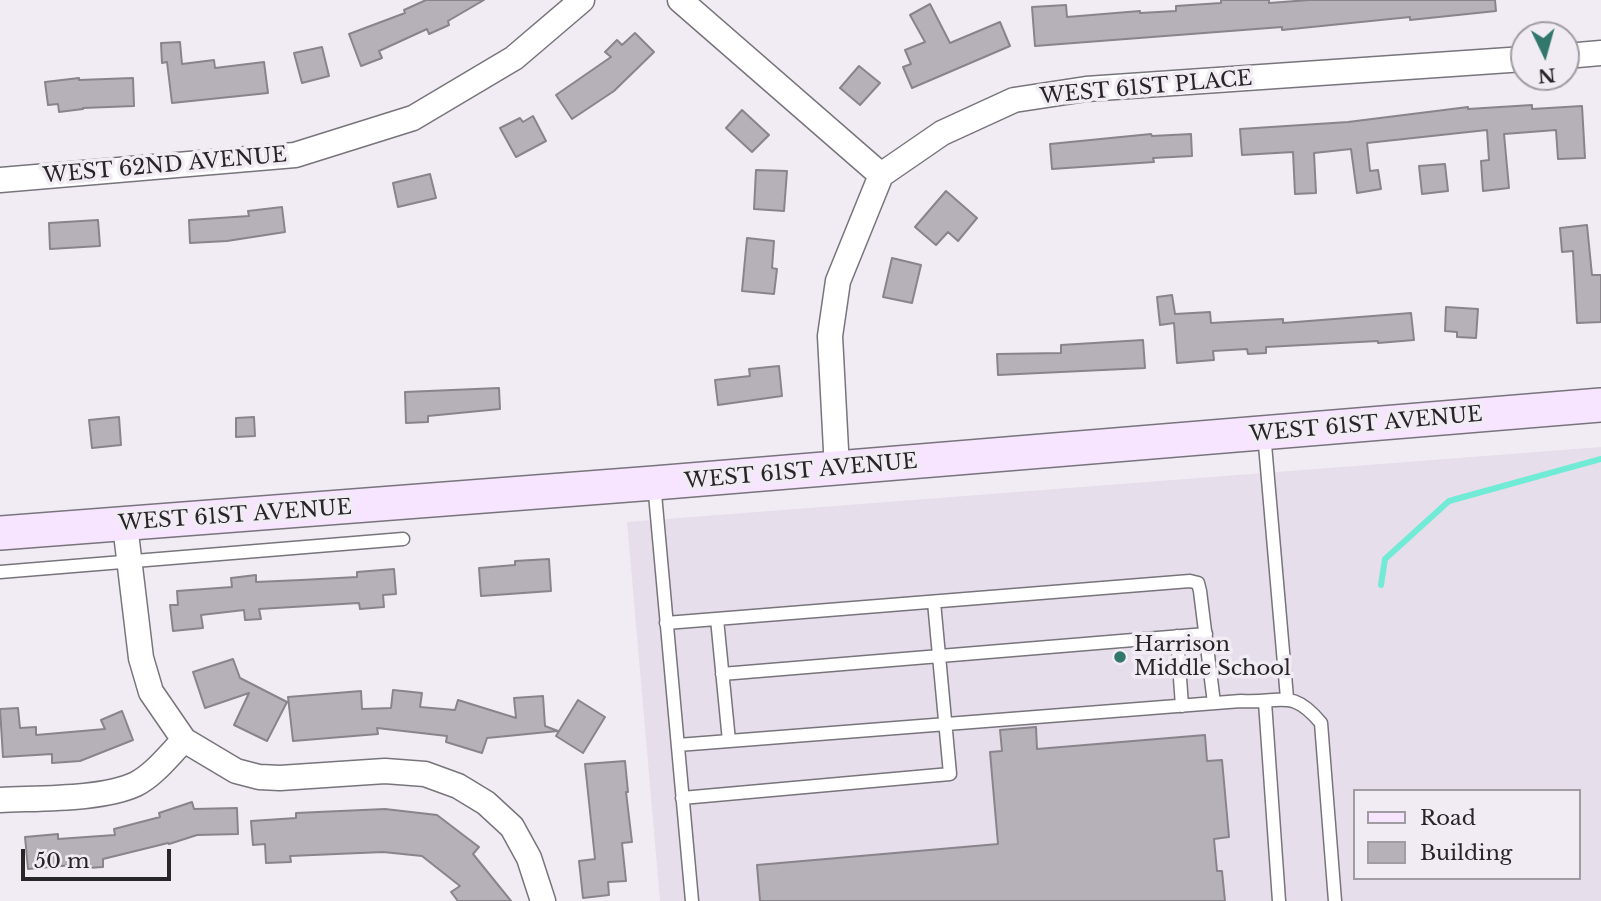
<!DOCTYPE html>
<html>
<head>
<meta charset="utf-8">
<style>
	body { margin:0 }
	#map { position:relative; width:1601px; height:901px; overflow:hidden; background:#f1ecf4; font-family:"Libre Baskerville",serif }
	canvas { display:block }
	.legend { position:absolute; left:1353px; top:789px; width:228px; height:91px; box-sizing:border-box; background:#f1ecf4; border:2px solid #a09ca2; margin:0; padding:9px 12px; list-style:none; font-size:21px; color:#272528 }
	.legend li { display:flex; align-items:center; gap:14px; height:35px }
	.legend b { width:35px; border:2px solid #a09ca2 }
	.north { position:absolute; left:1510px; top:21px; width:70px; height:70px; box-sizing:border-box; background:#f1ecf4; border:2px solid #a09ca2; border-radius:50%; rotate:175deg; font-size:19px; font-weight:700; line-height:28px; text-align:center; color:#272528 }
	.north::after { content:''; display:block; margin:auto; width:24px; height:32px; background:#32776c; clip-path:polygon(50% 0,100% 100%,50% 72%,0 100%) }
	.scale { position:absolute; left:21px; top:849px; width:150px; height:32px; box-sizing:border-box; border:4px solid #272528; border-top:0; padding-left:9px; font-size:21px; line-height:24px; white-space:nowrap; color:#272528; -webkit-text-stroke:5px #f1ecf4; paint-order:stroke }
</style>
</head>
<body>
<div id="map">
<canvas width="1601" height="901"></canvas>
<ul class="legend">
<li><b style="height:9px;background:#f7e4ff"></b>Road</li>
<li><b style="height:19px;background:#b6b1b9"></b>Building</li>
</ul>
<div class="north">N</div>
<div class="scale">50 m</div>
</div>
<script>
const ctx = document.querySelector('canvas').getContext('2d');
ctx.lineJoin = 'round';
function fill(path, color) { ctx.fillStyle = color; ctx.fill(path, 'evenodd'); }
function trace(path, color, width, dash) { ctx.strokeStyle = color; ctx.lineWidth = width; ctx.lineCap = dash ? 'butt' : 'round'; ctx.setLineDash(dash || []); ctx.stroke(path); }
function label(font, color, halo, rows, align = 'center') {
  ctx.font = font + ' "Libre Baskerville",serif'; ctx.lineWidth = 7; ctx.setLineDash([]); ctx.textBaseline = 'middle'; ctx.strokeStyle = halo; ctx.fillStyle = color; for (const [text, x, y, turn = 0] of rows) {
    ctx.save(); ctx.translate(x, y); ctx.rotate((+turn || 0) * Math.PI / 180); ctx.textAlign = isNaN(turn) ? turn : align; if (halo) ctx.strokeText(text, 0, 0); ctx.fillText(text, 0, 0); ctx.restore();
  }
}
fill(new Path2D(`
	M 1601,447 L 1601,901 L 660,901 L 627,522 ZM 1354,791 L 1578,791 L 1578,878 L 1354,878 Z`), '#e7deec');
trace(new Path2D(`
	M 1381,585 L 1385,559 L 1449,501 L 1601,459`), '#71ead6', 6);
const building = new Path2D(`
	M 426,0 L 484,0 L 448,21 L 449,25 L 429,34 L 427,29 L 379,51 L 382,58 L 361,66 L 349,34 L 405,13 L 404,10 Z
	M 1221,0 L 1269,0 L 1269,3 L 1309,0 L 1495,0 L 1496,11 L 1410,20 L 1410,17 L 1282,30 L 1282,27 L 1035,46 L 1032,7 L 1066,5 L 1067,17 L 1140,11 L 1140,13 L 1176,11 L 1176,6 L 1221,3 Z
	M 930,4 L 950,43 L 1000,22 L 1010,46 L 912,88 L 903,67 L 911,64 L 905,50 L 925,42 L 910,15 Z
	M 635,33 L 654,52 L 614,91 L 572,119 L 556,95 L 611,57 L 605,52 L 617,40 L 622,45 Z
	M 180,42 L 182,64 L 214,60 L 215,68 L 264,62 L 268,93 L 172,103 L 167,62 L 162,63 L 161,43 Z
	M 322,47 L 329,76 L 302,83 L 294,53 Z
	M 859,66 L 880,83 L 860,105 L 840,88 Z
	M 79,78 L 79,80 L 133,78 L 134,106 L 83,108 L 83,109 L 59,112 L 58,104 L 48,105 L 45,82 Z
	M 1532,105 L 1532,109 L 1582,106 L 1585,158 L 1558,159 L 1556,130 L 1504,134 L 1509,188 L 1483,191 L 1481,161 L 1489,160 L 1487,130 L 1367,143 L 1370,171 L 1378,170 L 1381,189 L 1357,193 L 1351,149 L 1314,153 L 1316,193 L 1295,194 L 1293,152 L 1242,155 L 1240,129 L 1348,122 L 1468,107 L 1468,109 Z
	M 742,110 L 769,135 L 752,152 L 726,128 Z
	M 533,116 L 546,141 L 516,157 L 500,128 L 520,118 L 523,122 Z
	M 1151,134 L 1152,136 L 1191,134 L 1192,156 L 1153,158 L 1154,162 L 1052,169 L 1050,144 Z
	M 1445,164 L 1448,191 L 1422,194 L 1419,166 Z
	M 756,170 L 787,171 L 784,211 L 754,209 Z
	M 430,174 L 436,198 L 398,207 L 393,183 Z
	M 946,191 L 977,218 L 958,241 L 948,232 L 936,245 L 915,227 Z
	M 282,207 L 285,232 L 227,241 L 190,243 L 189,220 L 249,216 L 248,211 Z
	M 98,220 L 100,246 L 50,249 L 49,223 Z
	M 1587,225 L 1592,275 L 1601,275 L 1601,322 L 1577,323 L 1573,251 L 1562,252 L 1560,228 Z
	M 747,238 L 774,241 L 772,268 L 777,269 L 774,294 L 742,291 Z
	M 892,258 L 921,265 L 912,303 L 883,297 Z
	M 1172,295 L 1175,314 L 1210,312 L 1211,323 L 1283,319 L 1283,323 L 1411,313 L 1414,340 L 1378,343 L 1378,341 L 1266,347 L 1266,353 L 1248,354 L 1247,349 L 1213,351 L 1214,360 L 1177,363 L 1174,323 L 1160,325 L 1157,297 Z
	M 1446,307 L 1478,309 L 1476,338 L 1457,337 L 1457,332 L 1445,331 Z
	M 1143,340 L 1145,368 L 998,375 L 997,354 L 1061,353 L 1061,345 Z
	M 779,366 L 782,396 L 718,405 L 715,380 L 750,376 L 749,369 Z
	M 499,388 L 500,409 L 428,416 L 428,422 L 406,423 L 405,392 Z
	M 119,417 L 121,445 L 92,448 L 89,420 Z
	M 254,417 L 255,436 L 236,437 L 236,418 Z
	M 549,559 L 551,591 L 481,596 L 479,568 L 515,565 L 515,561 Z
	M 394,569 L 396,594 L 383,595 L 384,607 L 360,609 L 359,603 L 259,609 L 261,619 L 245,620 L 244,610 L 201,615 L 203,628 L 173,631 L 170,605 L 178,605 L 177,591 L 232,587 L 231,578 L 256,575 L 256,582 L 301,580 L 357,577 L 357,572 Z
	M 233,659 L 240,678 L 287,702 L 267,741 L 234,725 L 249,693 L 205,708 L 193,672 Z
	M 393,690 L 422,693 L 420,707 L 455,710 L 458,700 L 516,718 L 514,698 L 543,696 L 545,726 L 558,731 L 487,738 L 482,753 L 446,742 L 447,736 L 377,728 L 378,734 L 293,741 L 288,697 L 361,691 L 362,709 L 391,708 Z
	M 578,700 L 605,717 L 583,753 L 556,736 Z
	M 18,708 L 20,728 L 36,727 L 36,735 L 105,729 L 101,720 L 122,711 L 133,740 L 80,761 L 52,763 L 52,754 L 3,757 L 0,709 Z
	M 1036,727 L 1037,749 L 1205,735 L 1207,761 L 1222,760 L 1229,837 L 1214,839 L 1217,871 L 1222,871 L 1225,901 L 760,901 L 757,865 L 998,844 L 990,752 L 1002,751 L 1000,730 Z
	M 625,761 L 628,792 L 626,792 L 632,842 L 622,843 L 626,881 L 608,882 L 609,895 L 583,898 L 579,861 L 595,859 L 585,764 Z
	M 192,802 L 194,809 L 237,808 L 238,834 L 197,835 L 169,844 L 168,843 L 103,859 L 103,867 L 73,869 L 73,865 L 28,869 L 25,837 L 58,834 L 58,839 L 115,835 L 114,829 L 160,817 L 159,813 Z
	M 385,809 L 437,815 L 479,847 L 473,854 L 511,901 L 458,901 L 451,892 L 460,886 L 422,856 L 383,852 L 290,856 L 291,862 L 266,863 L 265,844 L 253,845 L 251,821 L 296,818 L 296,813 Z`);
fill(building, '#b6b1b9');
trace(building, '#89848b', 2);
const lane = new Path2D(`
	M 1264,433 L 1287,698
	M 654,483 L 692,901
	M 0,572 L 403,539
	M 717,619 L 729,741
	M 666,623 L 1190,581 L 1198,583 L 1200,591 L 1214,703
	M 1177,636 L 1182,706
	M 722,674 L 1206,634
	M 1265,702 L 1279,901
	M 678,745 L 1241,701 C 1281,704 1291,687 1321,723 L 1335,901
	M 682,798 L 950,774 L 934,602`);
const street = new Path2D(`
	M 680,0 L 881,175
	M 1566,56 L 1601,53
	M 0,180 L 295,155 L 413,118 L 514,58 L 582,0
	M 837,469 L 830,336 L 838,281 L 881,175 L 942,133 L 1014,100 L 1086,89 L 1524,59
	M 125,525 L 141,658 L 151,692 L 184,740 L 236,771 L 259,777 L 280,778 L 385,771 L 425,774 L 458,786 L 486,803 L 512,827 L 529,858 L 543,901
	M 0,800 C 38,798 102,800 136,784 C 155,774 169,755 184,740`);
const secondary = new Path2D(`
	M 0,533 L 654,483 L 1601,405`);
trace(lane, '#78747b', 15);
trace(street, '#78747b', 27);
trace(secondary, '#78747b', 36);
trace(lane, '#fff', 12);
trace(street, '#fff', 24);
trace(secondary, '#f7e4ff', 33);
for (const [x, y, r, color] of [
	[1120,657,7,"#32776c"]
]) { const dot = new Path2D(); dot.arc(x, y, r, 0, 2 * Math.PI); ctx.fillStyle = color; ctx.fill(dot); trace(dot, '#f1ecf4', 2.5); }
label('21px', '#272528', '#f1ecf4', [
	["WEST 61ST PLACE",1146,88,-5],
	["WEST 62ND AVENUE",165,166,-5],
	["WEST 61ST AVENUE",1366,425,-5],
	["WEST 61ST AVENUE",801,472,-5],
	["WEST 61ST AVENUE",235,516,-4]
]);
label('21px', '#272528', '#f1ecf4', [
	["Harrison",1134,645],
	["Middle School",1134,669]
], 'left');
</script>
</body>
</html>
